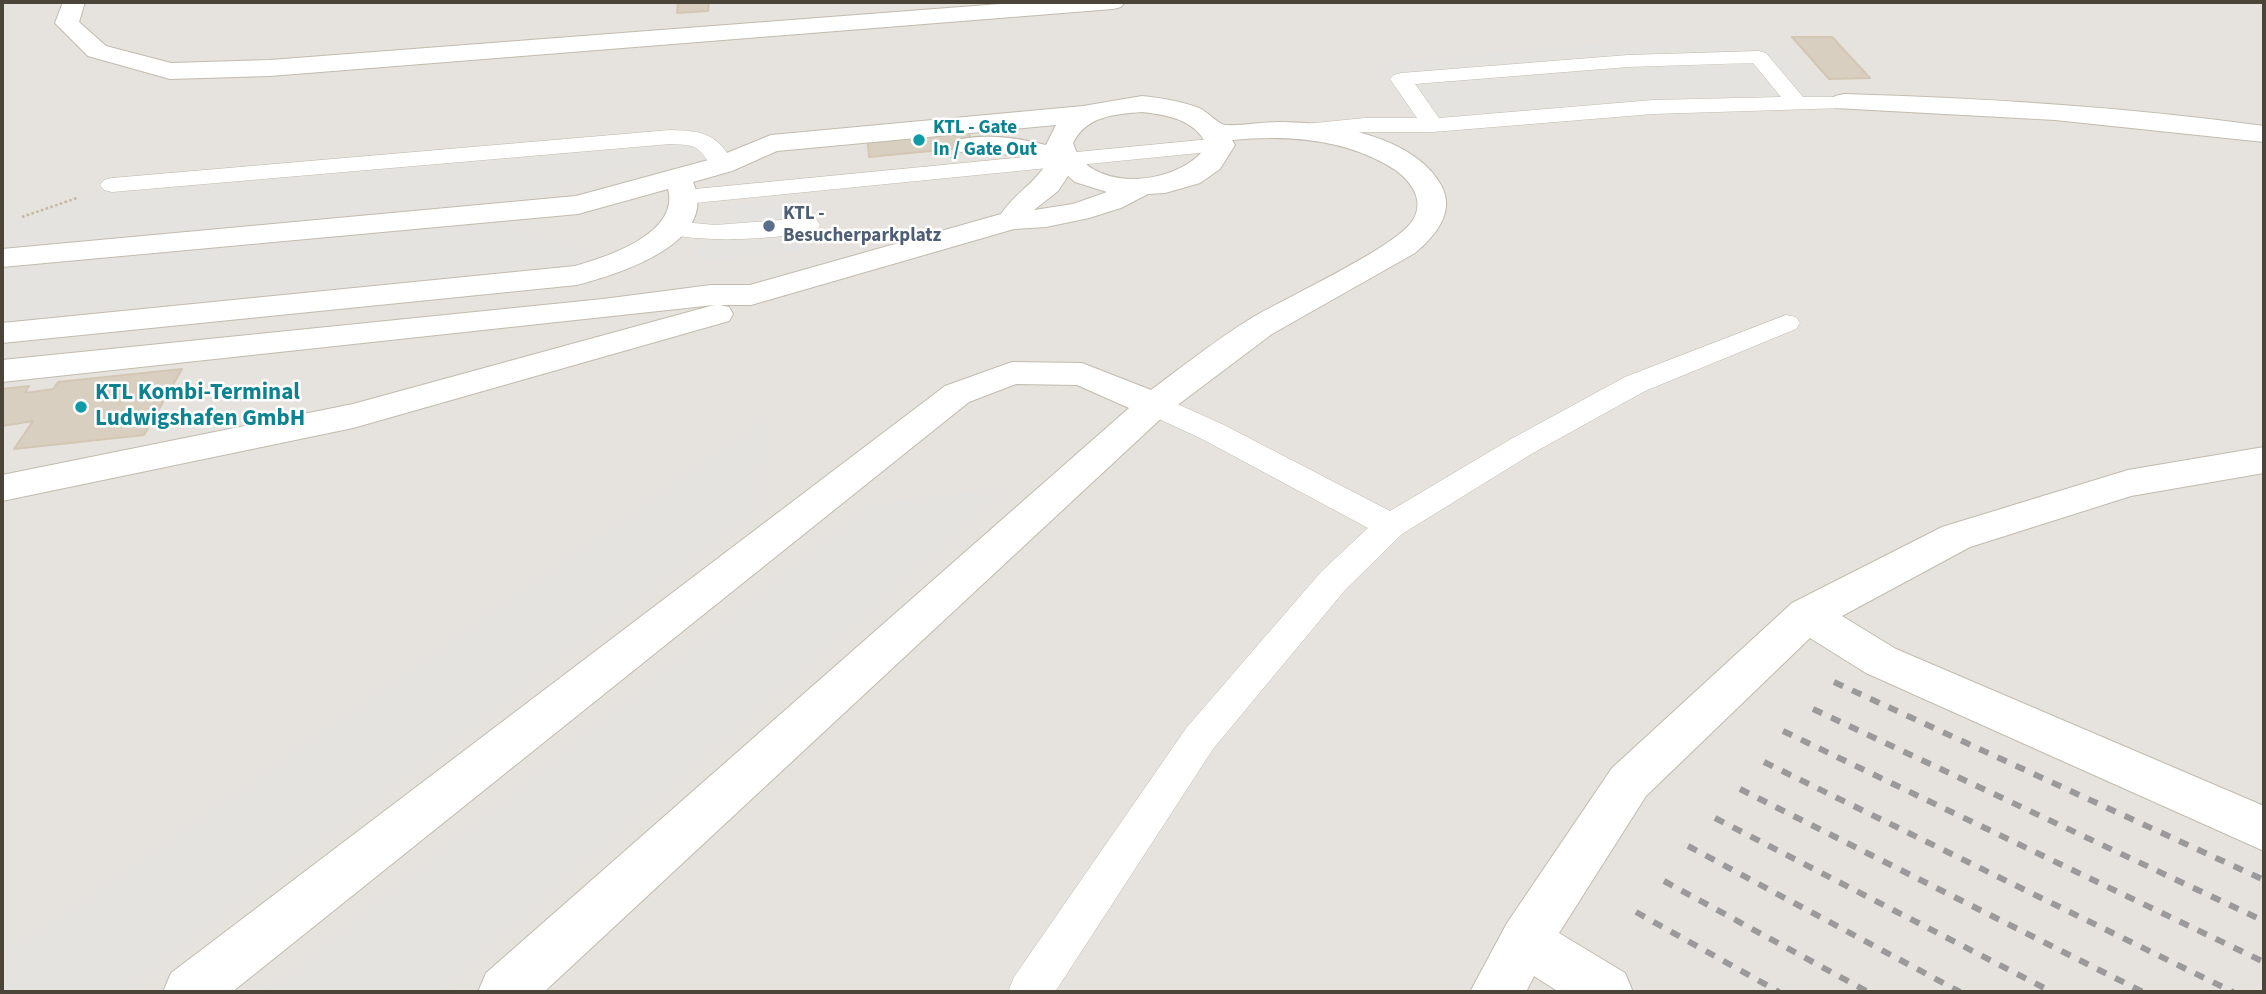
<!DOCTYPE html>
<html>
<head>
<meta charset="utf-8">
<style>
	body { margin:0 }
	#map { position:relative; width:2266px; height:994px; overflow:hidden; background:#f6f3ec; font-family:"Source Sans 3",sans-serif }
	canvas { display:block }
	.frame { position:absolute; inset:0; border:4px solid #4b4439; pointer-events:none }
</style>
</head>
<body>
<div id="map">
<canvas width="2266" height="994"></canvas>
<div class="frame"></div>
</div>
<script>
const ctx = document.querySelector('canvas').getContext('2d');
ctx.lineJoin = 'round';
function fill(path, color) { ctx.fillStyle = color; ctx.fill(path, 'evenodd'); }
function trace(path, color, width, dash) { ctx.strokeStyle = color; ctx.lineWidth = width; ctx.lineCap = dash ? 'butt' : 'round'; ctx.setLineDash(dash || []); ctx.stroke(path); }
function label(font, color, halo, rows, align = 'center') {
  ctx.font = font + ' "Source Sans 3",sans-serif'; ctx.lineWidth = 5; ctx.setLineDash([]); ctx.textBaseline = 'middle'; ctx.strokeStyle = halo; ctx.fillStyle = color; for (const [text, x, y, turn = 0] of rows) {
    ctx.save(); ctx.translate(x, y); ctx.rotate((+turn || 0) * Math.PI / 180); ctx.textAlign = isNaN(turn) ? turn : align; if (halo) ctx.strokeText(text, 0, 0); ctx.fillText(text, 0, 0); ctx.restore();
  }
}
fill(new Path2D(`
	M 2,2 L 2264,2 L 2264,992 L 2,992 Z`), '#e6e2dd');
fill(new Path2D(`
	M 1761,39 L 1770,50 L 1788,50 L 1833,102 L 1418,125 L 1374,63 L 1605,43 Z
	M 670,137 L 715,148 L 476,214 L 624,261 L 2,332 L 2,224 L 112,185 Z
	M 813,198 L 813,250 L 695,263 L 697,244 L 733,220 L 734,205 Z
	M 769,414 L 766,506 L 127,992 L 2,992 L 2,956 Z
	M 1014,487 L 441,992 L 263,992 L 868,504 Z`), '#e5e3e0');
const building = new Path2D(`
	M 678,2 L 709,2 L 708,11 L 677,13 Z
	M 1792,37 L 1832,37 L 1870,78 L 1829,79 Z
	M 967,123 L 972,147 L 869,157 L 867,132 Z
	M 182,369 L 144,435 L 14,449 L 33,421 L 2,426 L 2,389 L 29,386 L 25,393 L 53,389 L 58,382 Z`);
fill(building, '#d8cfc1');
trace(building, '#d3c7b4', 2);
const lane = new Path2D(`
	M 1759,51 L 1766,53 L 1803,97 L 1852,97 L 1855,102 L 1852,107 L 1844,108 L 1653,114 L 1433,132 L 1365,132 L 1305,138 L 1297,136 L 1294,131 L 1297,126 L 1305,124 L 1365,118 L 1417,118 L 1390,79 L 1394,75 L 1401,73 L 1628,55 ZM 1753,63 L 1781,97 L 1653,100 L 1439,118 L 1415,84 L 1628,67 Z
	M 670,130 C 703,131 718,133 734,165 L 730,170 L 714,170 C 698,147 700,145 670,144 L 112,192 L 104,190 L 100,185 L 104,180 L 112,178 Z
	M 1221,138 L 1229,140 L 1232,145 L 1229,150 L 685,204 L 677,202 L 673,197 L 677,192 L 685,190 Z
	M 808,218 L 817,220 L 820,225 L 817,230 C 779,240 701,243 663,233 L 660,228 L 663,223 L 672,221 L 715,225 Z
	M 1786,315 L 1796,317 L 1800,323 L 1796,329 L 1645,391 L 1533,453 L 1402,534 L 1345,590 L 1213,749 L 1055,992 L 1008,992 L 1014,977 L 1187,727 L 1321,572 L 1368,528 L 1202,439 L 1144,412 L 1139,405 L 1144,398 L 1154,395 L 1164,398 L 1224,425 L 1390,511 L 1511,439 L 1625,377 Z`);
const street = new Path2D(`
	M 63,2 L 85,2 L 79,22 L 106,46 L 171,63 L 270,60 L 1026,2 L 1125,2 L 1121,7 L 1113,9 L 270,76 L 170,79 L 88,56 L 55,23 Z
	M 1844,94 C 1985,98 2125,107 2264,126 L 2264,142 L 2055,120 L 1835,108 L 1831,102 L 1835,96 Z
	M 1142,96 C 1161,98 1181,101 1199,108 C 1208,112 1218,124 1225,125 C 1242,126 1261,122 1279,122 C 1330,122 1414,136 1441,185 C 1456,212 1435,236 1415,253 L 1272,334 L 1167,413 L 544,992 L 478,992 L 486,973 L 1129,408 L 1077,385 L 1016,384 L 969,402 L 232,992 L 163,992 L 171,973 L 945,386 L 1012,362 L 1082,363 L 1151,390 C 1183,366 1216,340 1250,319 C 1283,299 1397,247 1413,220 C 1427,197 1406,175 1387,165 C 1340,138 1285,135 1232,140 L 1235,145 L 1220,169 L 1200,183 L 1165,193 L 1148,194 L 1121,208 L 1089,218 L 1046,227 L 1014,229 L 751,305 L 720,305 L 729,307 L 733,314 L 729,321 L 353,428 L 2,501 L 2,475 L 353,404 L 714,305 L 2,382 L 2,360 L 603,299 L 711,285 L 750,285 L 1001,214 C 1014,194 1035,183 1047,163 L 1020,155 L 958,152 L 954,146 L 958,140 C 986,133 1019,138 1046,145 L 1056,125 L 777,151 L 732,171 L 693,182 C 720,243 619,274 577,285 L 2,343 L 2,323 L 575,266 C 606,257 680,234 668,189 L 578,214 L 2,267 L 2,249 L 576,196 L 712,159 L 771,135 L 1083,106 ZM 1142,112 C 1168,115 1194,119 1207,145 C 1185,181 1109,193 1080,158 C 1077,154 1075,148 1073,143 C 1086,116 1115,114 1142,112 ZM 1068,176 L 1075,182 L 1107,192 L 1073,204 L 1034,210 L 1058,191 Z
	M 2264,447 L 2264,473 L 2131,496 L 1970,547 L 1842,616 L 1896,649 L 2264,806 L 2264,851 L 1866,673 L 1810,638 L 1646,796 L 1559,933 L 1625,973 L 1633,992 L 1559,992 L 1534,976 L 1526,992 L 1470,992 L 1507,923 L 1612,768 L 1792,603 L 1942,527 L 2128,470 Z`);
trace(lane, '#c2bbae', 1);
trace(street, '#c2bbae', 2);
trace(new Path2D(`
	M 22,217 L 77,198`), '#c4b79f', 2.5, [2.5, 2.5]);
fill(lane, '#fff');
fill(street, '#fff');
trace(new Path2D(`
	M 1834,682 L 2264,880
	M 1813,709 L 2264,921
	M 1783,731 L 2264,962
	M 1764,762 L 2233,992
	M 1740,789 L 2143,992
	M 1715,818 L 2052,992
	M 1688,846 L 1960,992
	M 1664,881 L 1868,992
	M 1636,912 L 1779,992`), '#9a9a9a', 6, [10, 10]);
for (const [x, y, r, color] of [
	[919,140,7,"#0f9aa8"],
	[769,226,7,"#5c6f8a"],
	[81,407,7,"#0f9aa8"]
]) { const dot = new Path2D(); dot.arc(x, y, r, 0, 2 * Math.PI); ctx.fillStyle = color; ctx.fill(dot); trace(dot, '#fff', 2.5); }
label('bold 19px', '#0d838f', '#fff', [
	["KTL - Gate",933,129],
	["In / Gate Out",933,151]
], 'left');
label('bold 19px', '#4e5e75', '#fff', [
	["KTL -",783,215],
	["Besucherparkplatz",783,237]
], 'left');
label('bold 23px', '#0d838f', '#fff', [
	["KTL Kombi-Terminal",95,394],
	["Ludwigshafen GmbH",95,420]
], 'left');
</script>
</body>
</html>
